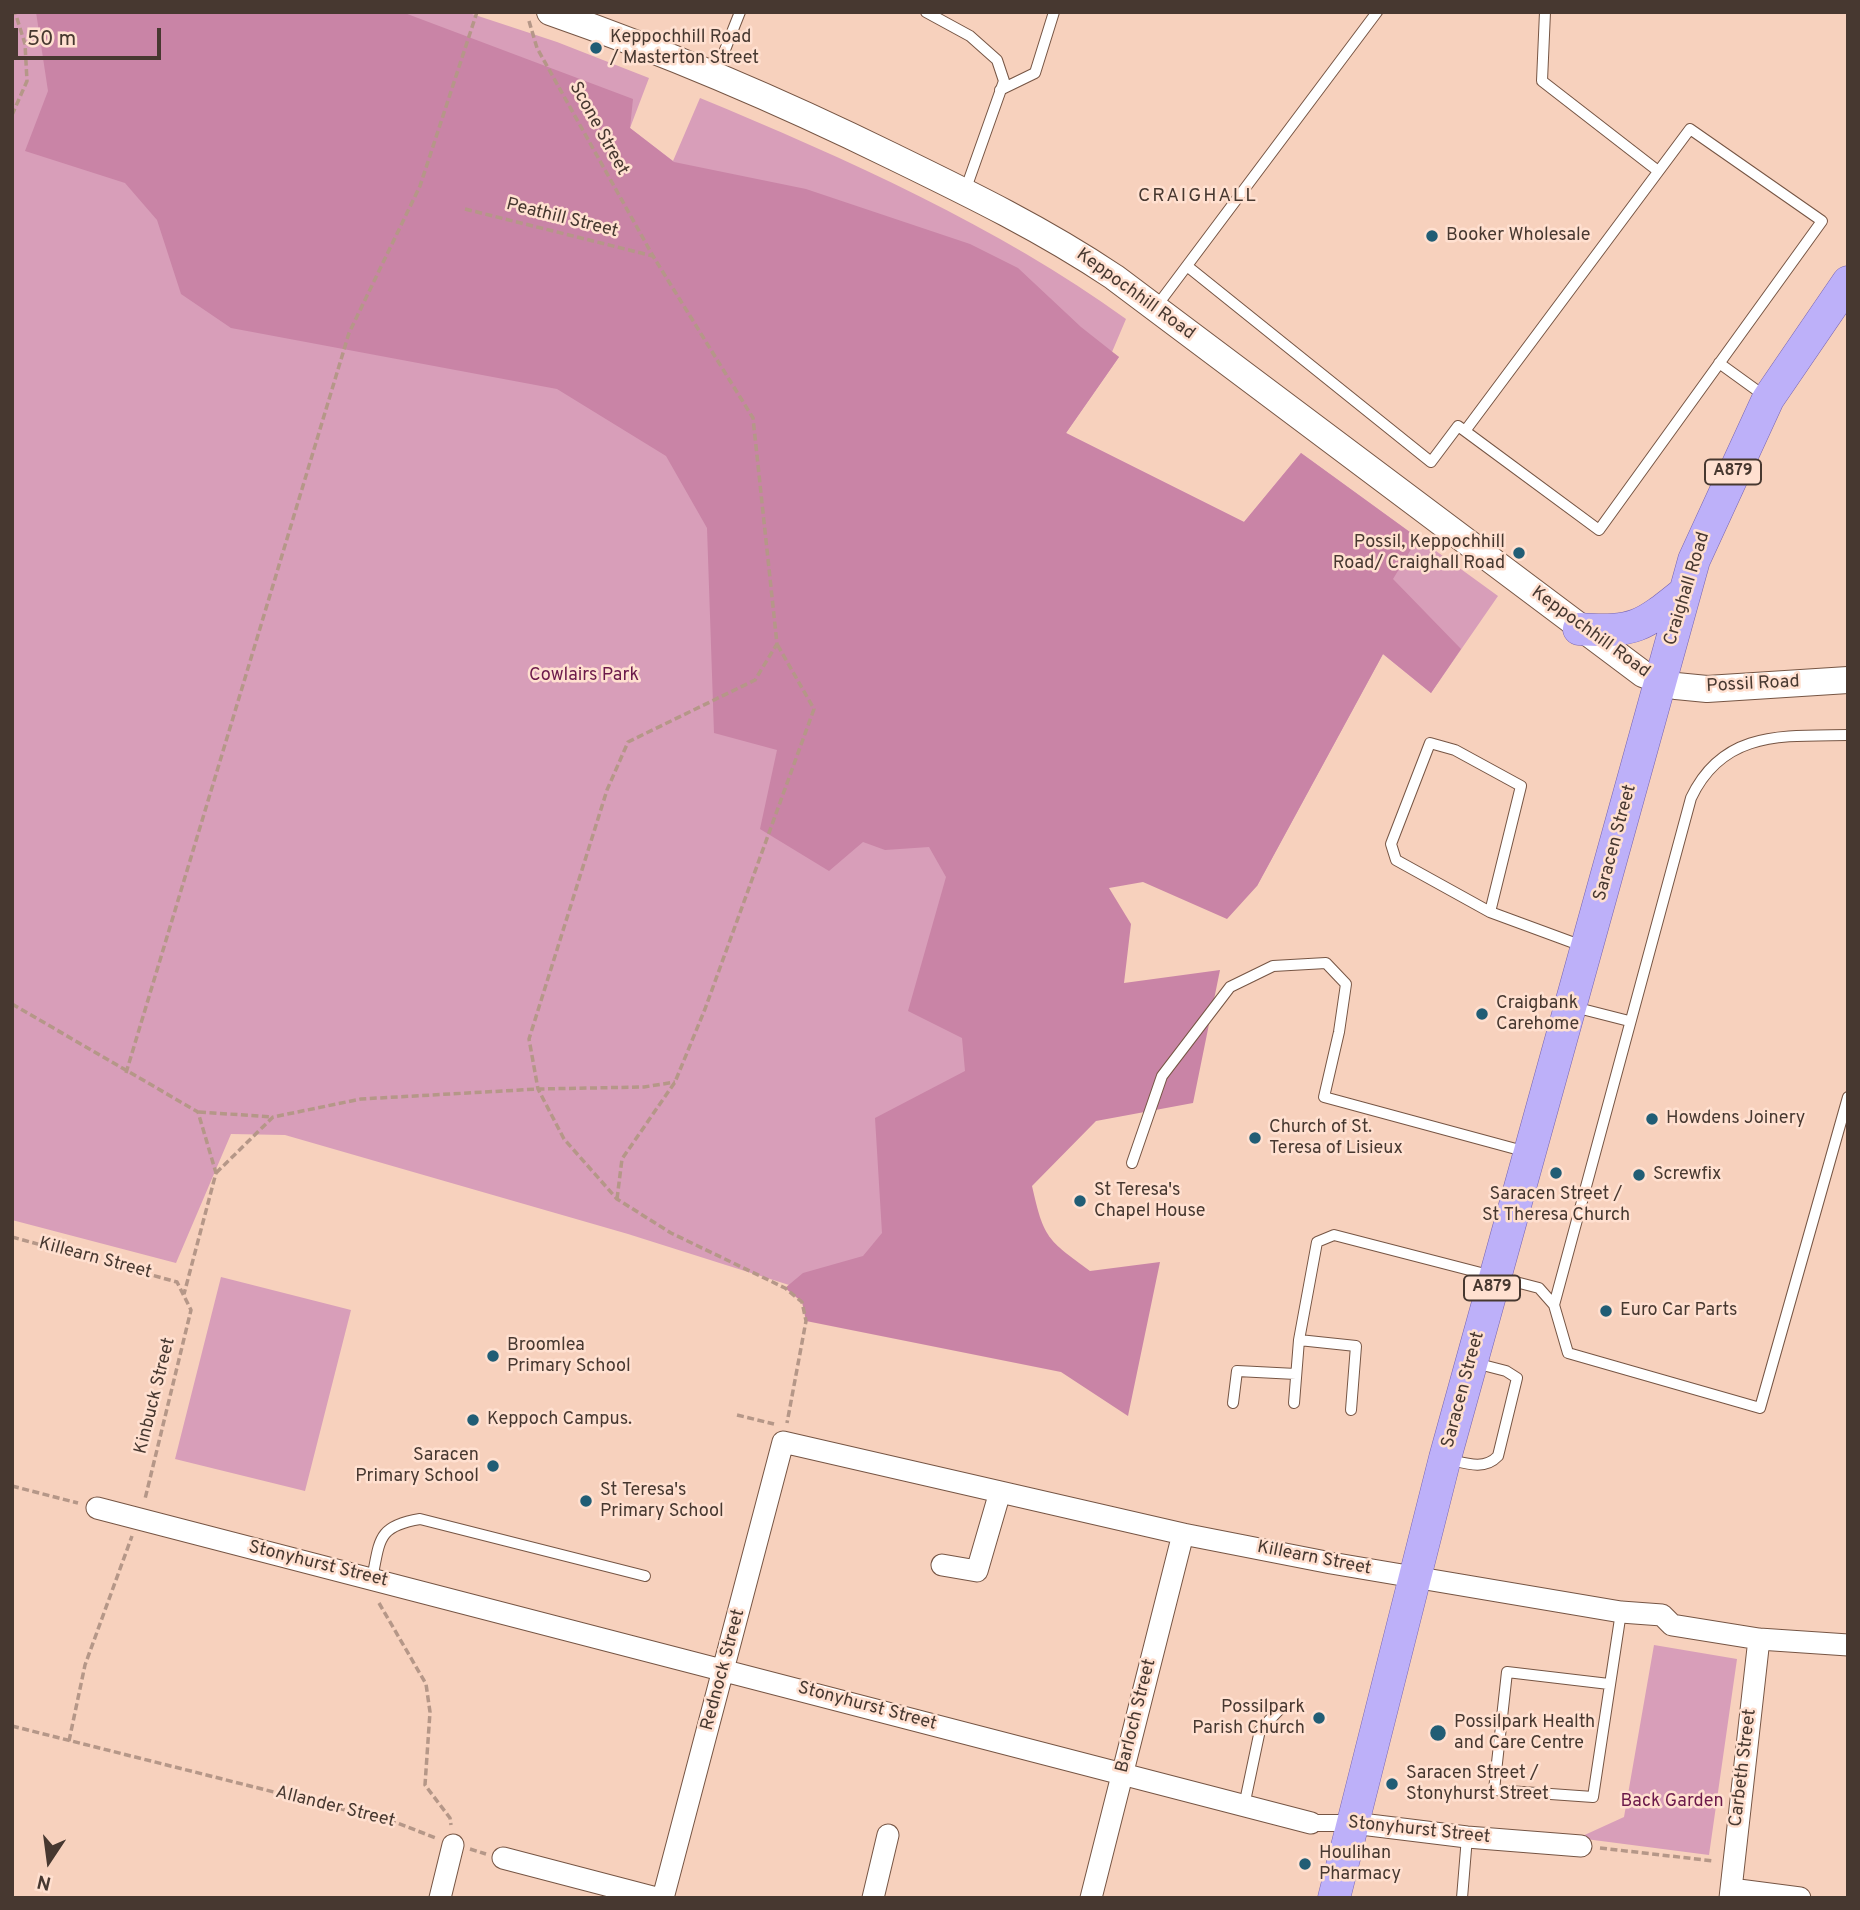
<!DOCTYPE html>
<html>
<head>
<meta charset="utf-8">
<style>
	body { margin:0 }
	#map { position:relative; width:1860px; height:1910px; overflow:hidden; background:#f7d1bd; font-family:Overpass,sans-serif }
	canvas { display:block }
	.frame { position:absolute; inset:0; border:14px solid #473830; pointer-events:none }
	.north { position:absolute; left:14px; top:1826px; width:70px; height:70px; -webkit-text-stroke:5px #ffe0d0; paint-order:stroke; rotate:193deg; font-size:19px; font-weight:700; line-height:28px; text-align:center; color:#473830 }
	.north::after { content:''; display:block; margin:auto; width:24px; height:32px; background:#473830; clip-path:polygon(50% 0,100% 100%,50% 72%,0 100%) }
	.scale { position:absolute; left:14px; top:28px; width:147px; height:32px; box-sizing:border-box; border:4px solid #473830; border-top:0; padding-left:9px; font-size:21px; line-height:24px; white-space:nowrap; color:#473830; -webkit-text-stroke:5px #ffe0d0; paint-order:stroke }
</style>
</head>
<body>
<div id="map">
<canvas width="1860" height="1910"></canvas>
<div class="frame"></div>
<div class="north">N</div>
<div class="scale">50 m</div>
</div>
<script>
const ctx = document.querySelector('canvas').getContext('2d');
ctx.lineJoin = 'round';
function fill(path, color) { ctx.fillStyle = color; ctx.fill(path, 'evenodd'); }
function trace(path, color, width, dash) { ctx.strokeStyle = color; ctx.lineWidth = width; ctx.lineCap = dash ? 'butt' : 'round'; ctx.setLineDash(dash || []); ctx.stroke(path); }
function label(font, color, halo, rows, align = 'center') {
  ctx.font = font + ' Overpass,sans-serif'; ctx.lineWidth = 5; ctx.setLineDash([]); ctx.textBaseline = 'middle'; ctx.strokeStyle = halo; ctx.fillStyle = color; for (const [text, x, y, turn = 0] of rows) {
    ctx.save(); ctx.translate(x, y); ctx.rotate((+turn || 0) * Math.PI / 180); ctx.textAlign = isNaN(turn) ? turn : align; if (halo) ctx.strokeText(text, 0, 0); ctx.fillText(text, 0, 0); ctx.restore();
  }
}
fill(new Path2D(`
	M 12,12 L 466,12 L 557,42 L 649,78 L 630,128 L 673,161 L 700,98 C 845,158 999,227 1126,319 L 1112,352 L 1119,357 L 1066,433 L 1244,522 L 1301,453 L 1498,596 L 1431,693 L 1383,654 L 1257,886 L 1084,833 L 947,1335 L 628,1234 L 285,1135 L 231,1134 L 176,1263 L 12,1220 Z
	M 221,1277 L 351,1310 L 305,1491 L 175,1459 Z
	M 1654,1645 L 1737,1659 L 1709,1855 L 1578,1838 L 1624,1817 Z`), '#d89eb9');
fill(new Path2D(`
	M 36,12 L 402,12 L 633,99 L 630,128 L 674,162 L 806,189 L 970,244 L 1018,268 L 1081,327 L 1119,357 L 1066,433 L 1244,522 L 1301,453 L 1418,538 L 1393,579 L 1461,649 L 1431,693 L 1383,654 L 1257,886 L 1227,919 L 1143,882 L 1109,888 L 1131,924 L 1124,983 L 1220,970 L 1193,1103 L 1096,1121 L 1032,1186 C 1044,1239 1047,1239 1090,1271 L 1160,1262 L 1128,1416 L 1061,1372 L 806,1321 L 802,1302 L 785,1288 L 803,1273 L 863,1256 L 882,1233 L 875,1118 L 965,1071 L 962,1038 L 908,1011 L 946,877 L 929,847 L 885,850 L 863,842 L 829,871 L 760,829 L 777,750 L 714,733 L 707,528 L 666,456 L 557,389 L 231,328 L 181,294 L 157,220 L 125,183 L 25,151 L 48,91 Z`), '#c984a6');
const service = new Path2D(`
	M 926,12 L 970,36 L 997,60 L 1004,81 L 965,191
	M 1545,12 L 1542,81 L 1658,171
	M 715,75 L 740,12
	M 1000,90 L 1035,73 L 1054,12
	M 1187,266 L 1431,462 L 1458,426 L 1465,431 L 1599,530 L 1822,221 L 1690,129 L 1465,431
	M 1156,307 L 1377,12
	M 1719,363 L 1766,397
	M 1490,912 L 1521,786 L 1455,750 L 1430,743 L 1391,844 L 1396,860 L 1490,912 L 1585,947
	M 1574,1007 L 1629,1021
	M 1132,1163 L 1162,1076 L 1230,987 L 1273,966 L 1326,963 L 1346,984 L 1339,1032 L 1324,1097 L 1527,1152
	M 1554,1305 L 1691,798 C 1723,730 1783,736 1848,735
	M 1299,1340 L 1356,1346 L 1351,1410
	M 1233,1403 L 1237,1371 L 1296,1374
	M 1294,1403 L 1299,1340 L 1317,1242 L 1334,1235 L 1539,1288 L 1554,1305 L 1568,1353 L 1760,1408 L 1848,1097
	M 1448,1459 C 1465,1463 1484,1471 1498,1456 L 1517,1378 L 1506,1371 L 1475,1363
	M 372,1579 C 380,1540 377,1526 420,1519 L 645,1576
	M 1609,1684 L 1507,1672 L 1494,1790 L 1593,1797 L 1621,1612
	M 1244,1806 L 1260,1730 L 1279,1710
	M 1462,1898 L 1467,1837`);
const pedestrian = new Path2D(`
	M 1311,1823 L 1353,1823`);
const minor = new Path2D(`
	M 97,1508 L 1311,1823
	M 942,1565 L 977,1571 L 1000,1492
	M 1353,1823 L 1467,1837 L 1581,1846
	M 503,1858 L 656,1898
	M 1731,1889 L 1800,1898
	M 440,1898 L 453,1845
	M 663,1898 L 783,1442 L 1183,1534 L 1331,1563 L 1621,1612 L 1662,1615 L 1672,1625 L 1759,1639 L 1848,1645
	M 873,1898 L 888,1835
	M 1091,1898 L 1183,1534
	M 1730,1898 L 1759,1639`);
const tertiary = new Path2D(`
	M 550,12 C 668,53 782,102 894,157 C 970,194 1044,230 1114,277 L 1643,674 L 1676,686 L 1707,689 L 1848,680`);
const primary = new Path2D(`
	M 1579,629 C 1635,633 1643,626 1685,592
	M 1334,1898 L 1445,1458 L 1694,560 L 1768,399 L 1848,282`);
trace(service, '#765544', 12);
trace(pedestrian, '#765544', 18);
trace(minor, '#765544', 23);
trace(tertiary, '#765544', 28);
trace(primary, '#7764b0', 33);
trace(new Path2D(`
	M 529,21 L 537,48 L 653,256 L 753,418 L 777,644 L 755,680 L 628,742 L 607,790 L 529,1039 L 538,1089 L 564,1139 L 617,1199 L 671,1233 L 785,1288 L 802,1302 L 806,1321 L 787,1423
	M 12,115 L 27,81 L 25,44 L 15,12
	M 465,209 L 653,256
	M 12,1004 L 198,1112 L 216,1173 L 184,1294
	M 126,1073 L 349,333 L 420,186 L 477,12
	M 199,1112 L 273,1117
	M 216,1173 L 273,1117 L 361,1099 L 538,1089 L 644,1087 L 675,1082
	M 617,1199 L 622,1159 L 675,1082 L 705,1009 L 814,709 L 777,644
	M 12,1237 L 177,1282 L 191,1310 L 145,1499
	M 737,1415 L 774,1424
	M 12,1486 L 78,1503
	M 379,1603 L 426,1684 L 430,1712 L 425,1785 L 450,1818 L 451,1825
	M 12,1726 L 397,1823 L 436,1838
	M 69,1741 L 85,1665 L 132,1536
	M 1600,1848 L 1714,1861
	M 470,1849 L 486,1854`), '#b59788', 3.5, [7, 3.5]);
trace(service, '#fff', 10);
trace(pedestrian, '#fff', 16);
trace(minor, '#fff', 21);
trace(tertiary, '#fff', 26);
trace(primary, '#bdb0f9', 32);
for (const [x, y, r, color] of [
	[596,48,7,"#215d75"],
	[1432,236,7,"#215d75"],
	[1519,553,7,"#215d75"],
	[1482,1014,7,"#215d75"],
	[1652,1119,7,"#215d75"],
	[1255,1138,7,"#215d75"],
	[1556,1173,7,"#215d75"],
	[1639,1175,7,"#215d75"],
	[1080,1201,7,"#215d75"],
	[1606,1311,7,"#215d75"],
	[493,1356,7,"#215d75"],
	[473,1420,7,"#215d75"],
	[493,1466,7,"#215d75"],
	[586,1501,7,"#215d75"],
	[1319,1718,7,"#215d75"],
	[1438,1733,9,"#215d75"],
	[1392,1784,7,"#215d75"],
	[1305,1864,7,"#215d75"]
]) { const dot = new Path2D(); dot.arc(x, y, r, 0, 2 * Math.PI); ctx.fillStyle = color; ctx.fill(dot); trace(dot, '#ffe0d0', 2.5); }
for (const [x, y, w] of [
	[1733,472,56],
	[1492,1288,56]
]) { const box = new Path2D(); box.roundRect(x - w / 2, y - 12.5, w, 25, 5); ctx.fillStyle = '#ffe0d0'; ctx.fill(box); trace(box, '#473830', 2); }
label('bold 16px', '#473830', null, [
	["A879",1733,472],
	["A879",1492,1288]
]);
label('18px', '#473830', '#ffe0d0', [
	["Keppochhill Road",610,38],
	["/ Masterton Street",610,59],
	["Booker Wholesale",1446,236],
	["Possil, Keppochhill",1505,543,"right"],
	["Road/ Craighall Road",1505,564,"right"],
	["Craigbank",1496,1004],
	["Carehome",1496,1025],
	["Howdens Joinery",1666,1119],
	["Church of St.",1269,1128],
	["Teresa of Lisieux",1269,1149],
	["Screwfix",1653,1175],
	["St Teresa's",1094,1191],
	["Chapel House",1094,1212],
	["Saracen Street /",1556,1195,"center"],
	["St Theresa Church",1556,1216,"center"],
	["Euro Car Parts",1620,1311],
	["Broomlea",507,1346],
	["Primary School",507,1367],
	["Keppoch Campus.",487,1420],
	["Saracen",479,1456,"right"],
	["Primary School",479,1477,"right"],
	["St Teresa's",600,1491],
	["Primary School",600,1512],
	["Possilpark",1305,1708,"right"],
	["Parish Church",1305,1729,"right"],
	["Possilpark Health",1454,1723],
	["and Care Centre",1454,1744],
	["Saracen Street /",1406,1774],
	["Stonyhurst Street",1406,1795],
	["Houlihan",1319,1854],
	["Pharmacy",1319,1875]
], 'left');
label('18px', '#473830', '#ffe0d0', [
	["Scone Street",598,129,61],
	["Peathill Street",562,219,14],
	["Keppochhill Road",1135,295,36],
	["Craighall Road",1688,589,-73],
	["Keppochhill Road",1590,633,36],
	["Possil Road",1753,685,-3],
	["Saracen Street",1616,843,-75],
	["Killearn Street",95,1259,15],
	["Saracen Street",1464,1390,-75],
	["Kinbuck Street",156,1396,-76],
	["Killearn Street",1314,1559,11],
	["Stonyhurst Street",318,1565,14],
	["Rednock Street",724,1670,-75],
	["Stonyhurst Street",867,1707,15],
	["Barloch Street",1137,1716,-76],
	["Carbeth Street",1744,1768,-83],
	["Allander Street",335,1808,14],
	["Stonyhurst Street",1419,1831,6]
]);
label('18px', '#6c1a4a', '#ffe0d0', [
	["Cowlairs Park",584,676],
	["Back Garden",1672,1802]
]);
ctx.letterSpacing = '2px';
label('19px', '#473830', '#ffe0d0', [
	["CRAIGHALL",1198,197]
]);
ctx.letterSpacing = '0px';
</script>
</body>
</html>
